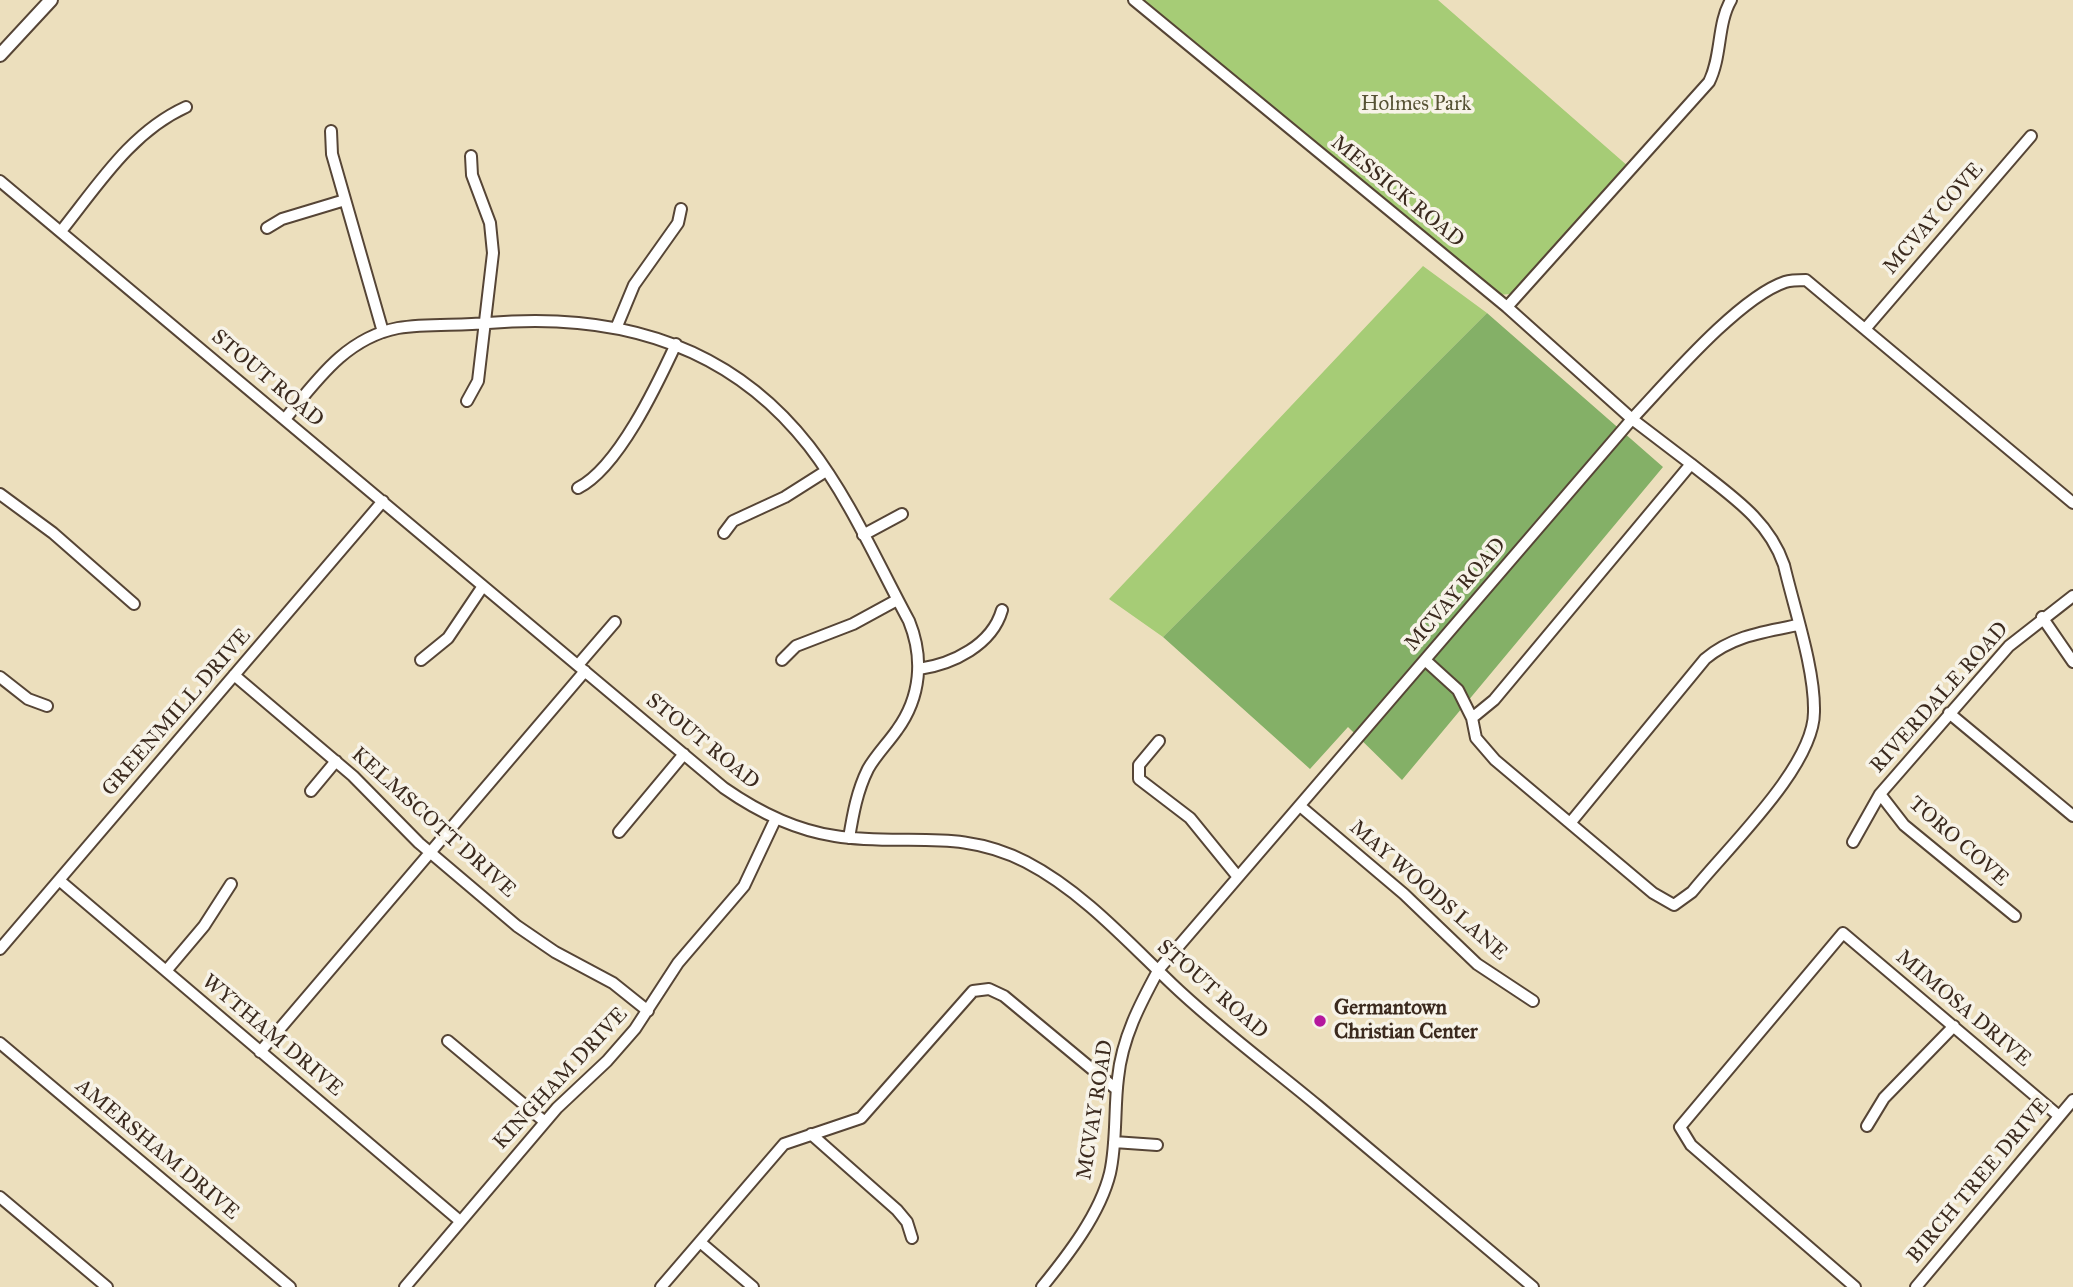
<!DOCTYPE html>
<html>
<head>
<meta charset="utf-8">
<style>
	body { margin:0 }
	canvas { display:block; background:#ecdfbd }
</style>
</head>
<body>
<canvas width="2073" height="1287"></canvas>
<script>
const ctx = document.querySelector('canvas').getContext('2d');
ctx.lineJoin = 'round';
function fill(path, color) { ctx.fillStyle = color; ctx.fill(path, 'evenodd'); }
function trace(path, color, width, dash) { ctx.strokeStyle = color; ctx.lineWidth = width; ctx.lineCap = dash ? 'butt' : 'round'; ctx.setLineDash(dash || []); ctx.stroke(path); }
function label(font, color, halo, rows, align = 'center') {
  ctx.font = font + ' "IM FELL Great Primer",serif'; ctx.lineWidth = 7; ctx.setLineDash([]); ctx.textBaseline = 'middle'; ctx.strokeStyle = halo; ctx.fillStyle = color; for (const [text, x, y, turn = 0] of rows) {
    ctx.save(); ctx.translate(x, y); ctx.rotate((+turn || 0) * Math.PI / 180); ctx.textAlign = isNaN(turn) ? turn : align; if (halo) ctx.strokeText(text, 0, 0); ctx.fillText(text, 0, 0); ctx.restore();
  }
}
fill(new Path2D(`
	M 1144,0 L 1438,0 L 1629,167 L 1510,294 L 1499,295 Z
	M 1423,266 L 1487,313 L 1163,637 L 1109,599 Z`), '#a6cc76');
fill(new Path2D(`
	M 1487,313 L 1663,467 L 1402,780 L 1348,727 L 1310,769 L 1163,637 Z`), '#84b067');
const minor = new Path2D(`
	M 1134,0 L 1507,307 L 1632,419 L 1691,464
	M 331,131 L 332,154 L 383,332
	M 0,181 L 724,788 C 757,811 794,830 835,836 C 905,847 958,827 1026,862 C 1082,891 1128,942 1172,984 C 1218,1028 1270,1066 1318,1106 C 1390,1166 1461,1227 1533,1287
	M 267,228 L 282,219 L 345,200
	M 62,230 C 98,185 131,132 186,107
	M 1507,307 L 1709,82 C 1722,56 1717,24 1731,0
	M 617,326 L 634,285 L 678,223 L 681,209
	M 1866,328 L 2031,136
	M 467,401 L 478,381 L 493,253 L 490,223 L 472,175 L 471,156
	M 285,419 C 317,380 346,338 398,328 C 427,323 458,326 488,323 C 614,312 728,342 809,446 C 850,499 877,562 909,621 C 924,658 921,697 897,730 C 888,743 876,755 868,769 C 857,791 853,814 849,838
	M 578,488 C 618,468 657,385 676,344
	M 0,494 L 53,533 L 134,604
	M 724,533 L 733,521 L 785,497 L 826,471
	M 863,535 L 902,514
	M 2042,617 L 2073,662
	M 421,660 L 448,638 L 483,586
	M 782,660 L 796,646 L 853,624 L 897,600
	M 1425,660 L 1458,690 L 1472,718 L 1476,738 L 1495,760 L 1653,893 L 1674,905 L 1692,892 C 1726,849 1814,767 1814,712 C 1815,669 1794,608 1784,565 C 1768,518 1728,494 1691,464 L 1494,700 L 1472,718
	M 578,665 L 615,622
	M 919,669 C 953,664 992,645 1002,610
	M 234,675 L 353,776 L 419,843 L 517,926 L 555,952 L 613,983 L 648,1011
	M 0,677 L 28,699 L 47,706
	M 1949,713 L 2073,816
	M 1159,741 L 1139,765 L 1139,779 L 1190,818 L 1238,877
	M 311,791 L 336,761
	M 1880,794 L 1904,825 L 2015,916
	M 1300,806 L 1404,894 L 1477,964 L 1533,1001
	M 1571,822 L 1705,659 C 1732,636 1763,632 1798,625
	M 619,832 L 684,754
	M 1853,842 L 1880,794 L 2009,646 L 2073,596
	M 59,880 L 460,1221
	M 0,949 L 383,501
	M 166,971 L 204,926 L 231,884
	M 448,1041 L 545,1122
	M 0,1043 L 290,1287
	M 260,1052 L 585,671
	M 1867,1126 L 1884,1098 L 1954,1026
	M 811,1134 L 897,1210 L 907,1222 L 912,1238
	M 1114,1142 L 1157,1145
	M 0,1197 L 107,1287
	M 700,1242 L 753,1287
	M 405,1287 L 557,1108 L 607,1061 L 635,1029 L 678,963 L 744,886 L 776,818
	M 661,1287 L 784,1144 L 861,1118 L 973,991 L 989,989 L 1004,996 L 1116,1089
	M 1042,1287 C 1068,1255 1100,1214 1110,1173 C 1117,1142 1114,1109 1118,1078 C 1122,1038 1140,1004 1159,969 L 1632,419 C 1667,382 1738,298 1785,282 C 1791,280 1800,280 1806,280 L 2073,503
	M 1855,1287 L 1691,1145 L 1680,1127 L 1843,933 L 2059,1116
	M 1916,1287 L 2073,1100`);
const major = new Path2D(`
	M 0,55 L 51,0`);
trace(minor, '#564536', 14);
trace(major, '#564536', 16);
trace(minor, '#fff', 10);
trace(major, '#fff', 12);
for (const [x, y, r, color] of [
	[1320,1021,7,"#b5179e"]
]) { const dot = new Path2D(); dot.arc(x, y, r, 0, 2 * Math.PI); ctx.fillStyle = color; ctx.fill(dot); trace(dot, '#f7f3e8', 2.5); }
label('21px', '#565234', '#f7f3e8', [
	["Holmes Park",1416,105]
]);
label('21px', '#3b2a1e', '#f7f3e8', [
	["MESSICK ROAD",1397,192,39],
	["MCVAY COVE",1934,219,-49],
	["STOUT ROAD",267,379,40],
	["MCVAY ROAD",1456,595,-49],
	["RIVERDALE ROAD",1940,698,-48],
	["GREENMILL DRIVE",177,713,-49],
	["STOUT ROAD",702,742,39],
	["KELMSCOTT DRIVE",433,823,42],
	["TORO COVE",1958,842,41],
	["MAY WOODS LANE",1428,891,41],
	["STOUT ROAD",1212,990,41],
	["MIMOSA DRIVE",1963,1009,40],
	["WYTHAM DRIVE",272,1036,40],
	["KINGHAM DRIVE",561,1079,-47],
	["MCVAY ROAD",1096,1110,-81],
	["AMERSHAM DRIVE",157,1150,40],
	["BIRCH TREE DRIVE",1979,1181,-50]
]);
label('bold 21px', '#3b2a1e', '#f7f3e8', [
	["Germantown",1334,1009],
	["Christian Center",1334,1033]
], 'left');
</script>
</body>
</html>
